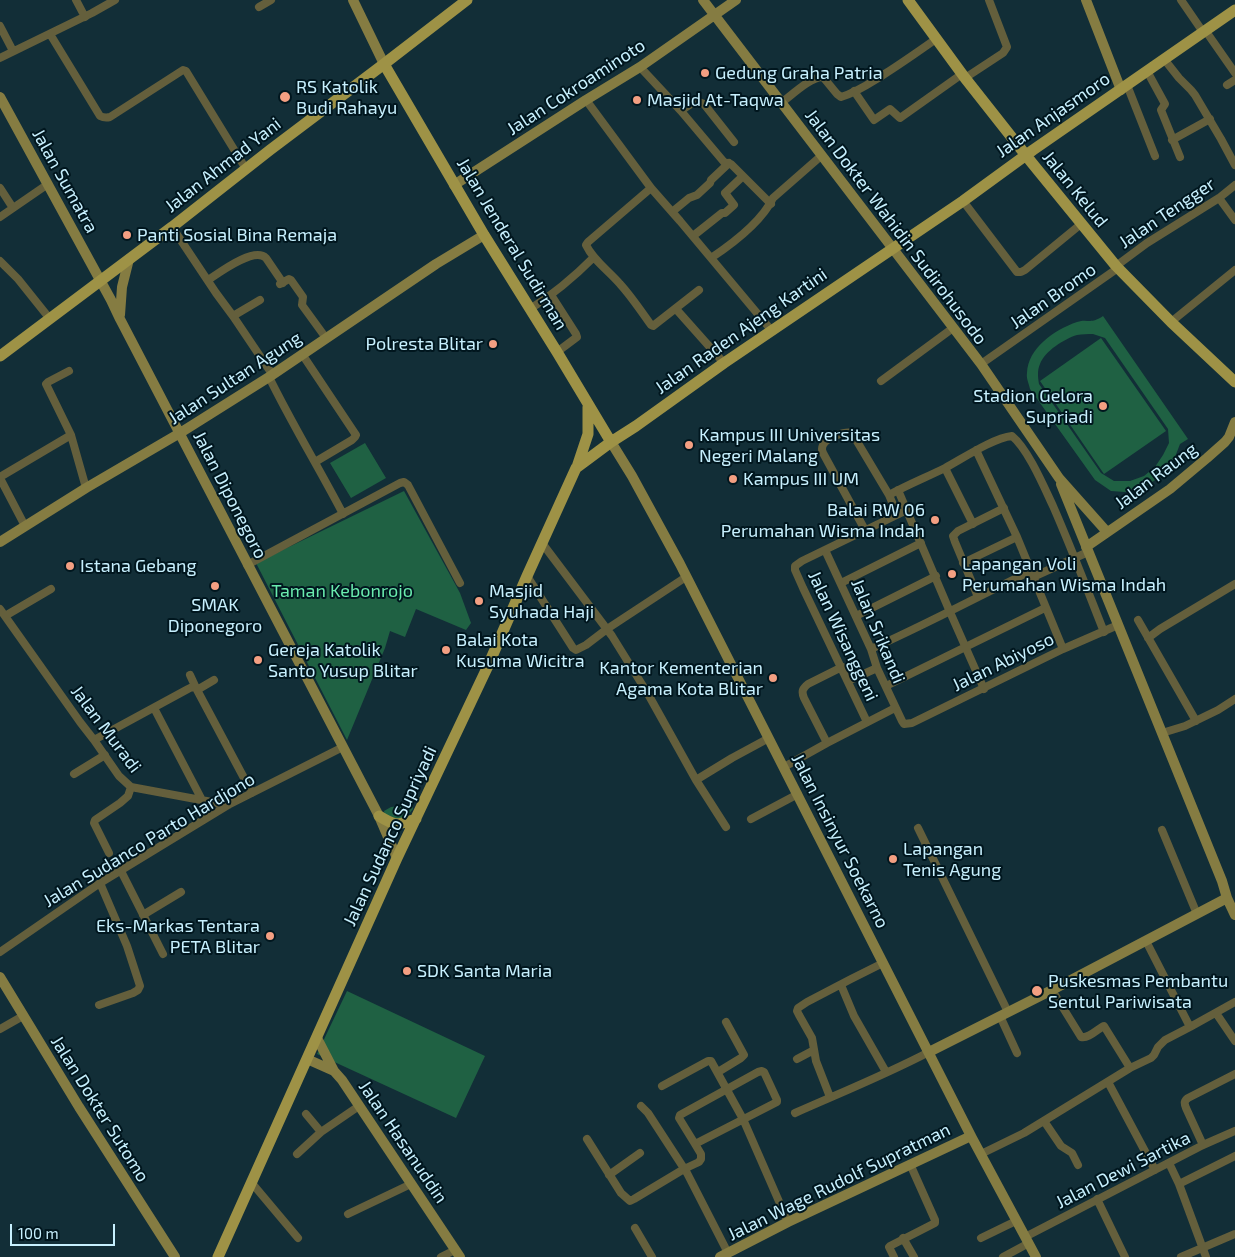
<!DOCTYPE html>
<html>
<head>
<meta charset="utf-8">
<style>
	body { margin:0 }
	#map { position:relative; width:1235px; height:1257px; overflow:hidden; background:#122e37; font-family:"Exo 2",sans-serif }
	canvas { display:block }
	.scale { position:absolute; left:10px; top:1224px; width:105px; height:22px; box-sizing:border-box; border:2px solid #c7f0fe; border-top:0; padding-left:6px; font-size:15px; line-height:18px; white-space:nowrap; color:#c7f0fe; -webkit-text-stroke:4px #00161e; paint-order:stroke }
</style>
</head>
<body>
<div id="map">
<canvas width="1235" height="1257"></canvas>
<div class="scale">100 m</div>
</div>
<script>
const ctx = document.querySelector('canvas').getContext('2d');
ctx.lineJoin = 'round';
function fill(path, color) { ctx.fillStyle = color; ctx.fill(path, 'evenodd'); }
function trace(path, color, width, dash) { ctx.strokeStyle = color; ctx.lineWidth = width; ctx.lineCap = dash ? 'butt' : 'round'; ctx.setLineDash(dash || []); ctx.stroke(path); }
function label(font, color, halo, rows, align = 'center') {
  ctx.font = font + ' "Exo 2",sans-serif'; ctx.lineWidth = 4; ctx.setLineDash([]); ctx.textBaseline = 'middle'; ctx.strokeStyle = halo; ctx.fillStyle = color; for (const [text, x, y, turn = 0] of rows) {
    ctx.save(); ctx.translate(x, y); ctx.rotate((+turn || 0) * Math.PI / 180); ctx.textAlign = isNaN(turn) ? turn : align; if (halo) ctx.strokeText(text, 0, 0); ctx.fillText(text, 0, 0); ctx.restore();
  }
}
fill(new Path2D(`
	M 1103,316 L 1188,439 L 1180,444 L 1175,457 L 1161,476 L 1142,489 L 1125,492 L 1111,491 L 1095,480 L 1030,389 C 1029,384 1026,378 1027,373 C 1028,348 1054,330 1077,322 C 1088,318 1090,325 1103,316 ZM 1093,334 L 1105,338 L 1168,429 L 1169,443 L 1163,455 L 1155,467 L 1144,476 L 1130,481 L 1114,481 L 1101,473 L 1039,384 C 1038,377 1037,371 1040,364 C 1045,351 1064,339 1077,335 C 1082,334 1088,334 1093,334 Z
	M 1101,338 L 1166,431 L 1104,474 L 1040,381 Z
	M 365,443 L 386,478 L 351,498 L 330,463 Z
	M 404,491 L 460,593 L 471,623 L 466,630 L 416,609 L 405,637 L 390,631 L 385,648 L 347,740 L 256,563 Z
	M 412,805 L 413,809 L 408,815 L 400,820 L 385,816 L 384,811 L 391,807 Z
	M 347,991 L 485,1056 L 456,1118 L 317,1054 Z`), '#1f6143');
trace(new Path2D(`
	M 76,0 L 85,17
	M 1181,0 L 1203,32
	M 259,7 L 271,0
	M 0,26 L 13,51
	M 1205,30 L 1235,73
	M 50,34 L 100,116 C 104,118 106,118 110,117 L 183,70 L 186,71 L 246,169
	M 0,58 L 92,13 L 115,0
	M 1164,59 L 1179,78 L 1191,90 L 1195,95 L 1221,139 L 1235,165
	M 640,67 L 681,111 L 724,162 L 731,164 L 743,176 L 725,193 L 734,205 L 725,213 L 722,213 L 693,236
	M 1147,71 L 1165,104 L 1161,110 L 1180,157
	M 965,78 L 1003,53 L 1007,47 L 989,0
	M 1127,85 L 1155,156
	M 1227,85 L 1235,80
	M 854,91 L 874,120 L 890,109 L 900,118 L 962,74
	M 586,100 L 651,188 L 680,221 L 772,331
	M 781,103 C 792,95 810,77 823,77 L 837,94 L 841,97 C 857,92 870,83 883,75 C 902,63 919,51 936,39
	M 681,111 C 689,105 695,99 704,104 L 734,142
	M 1172,140 L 1210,119
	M 743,176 L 771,204
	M 0,188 L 13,208
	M 651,188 L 588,242 L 586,245 C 593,260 609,271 620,284 C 631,296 641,311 651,325 L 653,326 L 699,290
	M 1219,198 L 1235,220
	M 963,201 L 1017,272 L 1021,272 L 1025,270 L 1081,224
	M 672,212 L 689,198 L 697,195 L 710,183 L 711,180 L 729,163
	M 0,217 L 48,184
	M 172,227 L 216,293 L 233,316 L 260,300
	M 711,258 C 732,244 762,221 773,198 L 821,156
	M 0,261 L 18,279 L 50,319
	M 1116,266 L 1147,243 L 1219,198 L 1235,185
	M 208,280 C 219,273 254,246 266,258 L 283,283
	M 280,284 L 289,279 L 291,280 L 303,297 L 302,305 L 326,338
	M 551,295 L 576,334 L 577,337 L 557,352
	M 530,309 C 554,294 574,277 594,257
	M 676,309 L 724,363
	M 233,316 L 272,374
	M 1171,322 L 1235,270
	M 302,354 L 356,435 L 355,437 L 352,440 L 315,462
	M 981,364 L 1118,268
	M 69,371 L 48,382 L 46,384 L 71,435 L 86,488
	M 269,377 C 292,424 319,468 343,514
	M 881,381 L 953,328
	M 976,450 L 1017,537 L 1063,649
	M 945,468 L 973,524
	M 0,477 L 71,435
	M 0,478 L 25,526
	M 898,490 L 950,612 L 984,689
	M 889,495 C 907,485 927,477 945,468 C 962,459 993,438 1012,436 C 1028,449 1044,487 1053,506 C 1071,547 1087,589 1104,632
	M 865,530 L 823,453 C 822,450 821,449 823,445 C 826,438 845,431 852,433 L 889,495 L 897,514
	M 542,543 L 612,636 L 648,694 L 696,780 L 726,827
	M 825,550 L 871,649 L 877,668 L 902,721 L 904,724 L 912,723 L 1063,649 L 1118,625
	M 963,563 L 1017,537
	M 247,565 L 400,483 L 404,482 L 408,485 L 460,583
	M 527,576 L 573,648 L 576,650 L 586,645 L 607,629 L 686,577
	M 1033,577 L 1088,552
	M 841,583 L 921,543
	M 978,597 L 955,542 L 953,536 L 958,531 L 1004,508
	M 0,609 L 80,722 L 94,740 L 119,776 L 131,787 L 228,805
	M 5,616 L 51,589
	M 856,616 L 936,576
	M 1138,620 L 1196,721
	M 1148,638 L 1160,629 L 1235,584
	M 871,649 C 925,625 977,597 1031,571
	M 190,675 L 196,688 L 252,793
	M 848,681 L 877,668
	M 886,686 L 1045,608
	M 197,690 L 214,680
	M 154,708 L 202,800
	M 867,722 L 803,588 L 795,570 L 795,566 L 802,561 L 907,510
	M 1162,733 L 1185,726 L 1218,710 L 1235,699
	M 94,740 L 188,689 L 192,687 L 196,688
	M 827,743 L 804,698 C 801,691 803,688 808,684 L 842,667
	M 784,767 L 827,743 L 895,708
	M 74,774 L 105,755
	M 696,780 L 732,758 L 769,738
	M 751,819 L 798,794
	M 918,828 L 1008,1012
	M 1162,830 L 1197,914
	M 109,853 L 94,823 L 95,820 L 120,803 L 128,796 L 131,787
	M 121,871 L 163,954
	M 143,915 L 181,892
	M 1146,941 L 1190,1027
	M 0,952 L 100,883 L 228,805 L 343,747
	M 841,985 L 854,1016 L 886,1072
	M 1052,990 L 1081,1037 C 1089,1039 1097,1029 1104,1026 L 1130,1068
	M 99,1005 L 133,993 L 138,990 L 140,986 L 127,946 L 100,883
	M 1216,1013 L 1235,1041
	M 1000,1016 L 1017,1053
	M 0,1029 L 23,1016
	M 797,1059 L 814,1050
	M 718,1072 L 741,1058 L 744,1055 L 726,1022
	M 1108,1082 L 1155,1170
	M 662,1086 L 708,1061 L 711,1061 L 743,1119 L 788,1222
	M 830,1097 L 816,1061 L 812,1038 L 799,1015 L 797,1011 L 798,1008 L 807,1002 L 851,979 L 883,963
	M 641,1106 L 648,1113 L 687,1173 L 728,1253
	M 795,1113 C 840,1093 885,1075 929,1052
	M 306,1114 L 321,1132
	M 1044,1121 L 1061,1146 L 1072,1153 L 1078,1165
	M 587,1139 L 621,1193 L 630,1201 L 634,1199 L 684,1169 L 699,1162 L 701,1159 L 701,1154 L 695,1144 L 777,1102 L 777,1100 L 764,1072 L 762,1071 L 758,1072 L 680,1115 L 679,1118 L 695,1144
	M 1203,1145 L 1186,1108 C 1184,1103 1184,1101 1188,1098 L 1235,1074
	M 297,1154 L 321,1132 L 359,1106
	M 981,1154 L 1024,1133 L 1130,1068 L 1151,1058 L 1154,1055 L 1158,1047 L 1165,1040 L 1190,1027 L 1235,1002
	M 1169,1163 L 1179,1184 L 1206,1257
	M 609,1175 L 640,1153
	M 251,1182 L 298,1238
	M 1179,1184 L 1235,1156
	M 1097,1199 L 1125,1257
	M 348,1214 L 411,1184
	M 635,1228 L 652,1257
	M 1025,1237 L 1203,1145 L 1235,1131
	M 903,1238 L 914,1257
	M 981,1238 L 1016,1221
	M 441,1257 L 455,1250
	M 894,1257 L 889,1247 L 890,1246 L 935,1223 L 935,1220 L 910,1164
	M 1003,1257 L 1029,1243
	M 1181,1257 L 1235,1234`), '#645f3c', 8);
trace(new Path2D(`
	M 353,0 L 384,64
	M 703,0 L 981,364 L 1059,478 L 1107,532
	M 1086,0 L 1121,90
	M 0,97 L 111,300 L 120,319 L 379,816 L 397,858
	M 454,185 L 586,100 L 640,67 L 736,0
	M 120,315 L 122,287 L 129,259
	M 611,442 L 632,476 L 680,564 L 971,1136 L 1036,1257
	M 1061,484 L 1222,881 L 1227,898 L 1235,915
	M 0,542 L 86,488 L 180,433 L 269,377 L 436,264 L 484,235
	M 1086,547 L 1170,489 L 1207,458 L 1225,442 L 1229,437 L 1235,422
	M 0,977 L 79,1107 L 175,1257
	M 317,1038 L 334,1071
	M 929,1052 L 1052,990 L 1227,898
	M 307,1059 L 334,1071 L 342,1080 L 460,1257
	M 720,1257 L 788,1222 L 971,1136`), '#857c42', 10);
trace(new Path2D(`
	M 908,0 L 965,78 L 1032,163 L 1116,266 L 1171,322 L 1235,382
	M 384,64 L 484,235 L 557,352 L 611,442
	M 0,356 L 172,227 L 270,150 L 384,64 L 467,0
	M 577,467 L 588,434 L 588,407
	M 379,816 C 397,827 396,825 416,819
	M 218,1257 L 397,858 L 487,668 L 527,576 L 576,468 L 611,442 L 636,426 L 724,363 L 963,201 L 1033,150 L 1235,10`), '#9e9246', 11);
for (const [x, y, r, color] of [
	[705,73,5,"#f39f82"],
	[285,97,6,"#f39f82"],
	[637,100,5,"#f39f82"],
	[127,235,5,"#f39f82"],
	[493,344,5,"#f39f82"],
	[1103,406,5,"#f39f82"],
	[689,445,5,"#f39f82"],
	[733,479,5,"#f39f82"],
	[935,520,5,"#f39f82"],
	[70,566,5,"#f39f82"],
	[952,574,5,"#f39f82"],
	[215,586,5,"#f39f82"],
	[479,601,5,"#f39f82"],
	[446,650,5,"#f39f82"],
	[258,660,5,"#f39f82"],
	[773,678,5,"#f39f82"],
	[893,859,5,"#f39f82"],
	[270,936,5,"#f39f82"],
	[407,971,5,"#f39f82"],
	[1037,991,6,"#f39f82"]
]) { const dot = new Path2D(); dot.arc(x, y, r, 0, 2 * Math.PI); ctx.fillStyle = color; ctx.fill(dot); trace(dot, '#00161e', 2); }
label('18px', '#c7f0fe', '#00161e', [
	["Gedung Graha Patria",715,73],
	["RS Katolik",296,87],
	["Budi Rahayu",296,108],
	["Masjid At-Taqwa",647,100],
	["Panti Sosial Bina Remaja",137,235],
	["Polresta Blitar",483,344,"right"],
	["Stadion Gelora",1093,396,"right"],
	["Supriadi",1093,417,"right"],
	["Kampus III Universitas",699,435],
	["Negeri Malang",699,456],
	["Kampus III UM",743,479],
	["Balai RW 06",925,510,"right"],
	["Perumahan Wisma Indah",925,531,"right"],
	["Lapangan Voli",962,564],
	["Perumahan Wisma Indah",962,585],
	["Istana Gebang",80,566],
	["Masjid",489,591],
	["Syuhada Haji",489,612],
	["SMAK",215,605,"center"],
	["Diponegoro",215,626,"center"],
	["Balai Kota",456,640],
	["Kusuma Wicitra",456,661],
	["Gereja Katolik",268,650],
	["Santo Yusup Blitar",268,671],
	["Kantor Kementerian",763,668,"right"],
	["Agama Kota Blitar",763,689,"right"],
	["Lapangan",903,849],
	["Tenis Agung",903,870],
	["Eks-Markas Tentara",260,926,"right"],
	["PETA Blitar",260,947,"right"],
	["SDK Santa Maria",417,971],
	["Puskesmas Pembantu",1048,981],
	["Sentul Pariwisata",1048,1002]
], 'left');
label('18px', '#c7f0fe', '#00161e', [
	["Jalan Cokroaminoto",576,87,-33],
	["Jalan Anjasmoro",1053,115,-35],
	["Jalan Ahmad Yani",223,165,-38],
	["Jalan Sumatra",65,181,61],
	["Jalan Kelud",1075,189,51],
	["Jalan Tengger",1167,213,-34],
	["Jalan Dokter Wahidin Sudirohusodo",896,227,53],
	["Jalan Jenderal Sudirman",512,244,59],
	["Jalan Bromo",1053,296,-35],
	["Jalan Raden Ajeng Kartini",741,331,-35],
	["Jalan Sultan Agung",235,378,-33],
	["Jalan Raung",1156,476,-37],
	["Jalan Diponegoro",230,495,63],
	["Jalan Srikandi",878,631,67],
	["Jalan Wisanggeni",843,636,65],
	["Jalan Abiyoso",1003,662,-26],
	["Jalan Muradi",106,729,53],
	["Jalan Sudanco Supriyadi",390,836,-65],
	["Jalan Sudanco Parto Hardjono",149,840,-31],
	["Jalan Insinyur Soekarno",840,841,63],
	["Jalan Dokter Sutomo",100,1109,58],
	["Jalan Hasanuddin",403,1142,56],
	["Jalan Dewi Sartika",1123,1170,-27],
	["Jalan Wage Rudolf Supratman",839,1182,-26]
]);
label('18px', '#6aecae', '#00161e', [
	["Taman Kebonrojo",342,591]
]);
</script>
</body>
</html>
